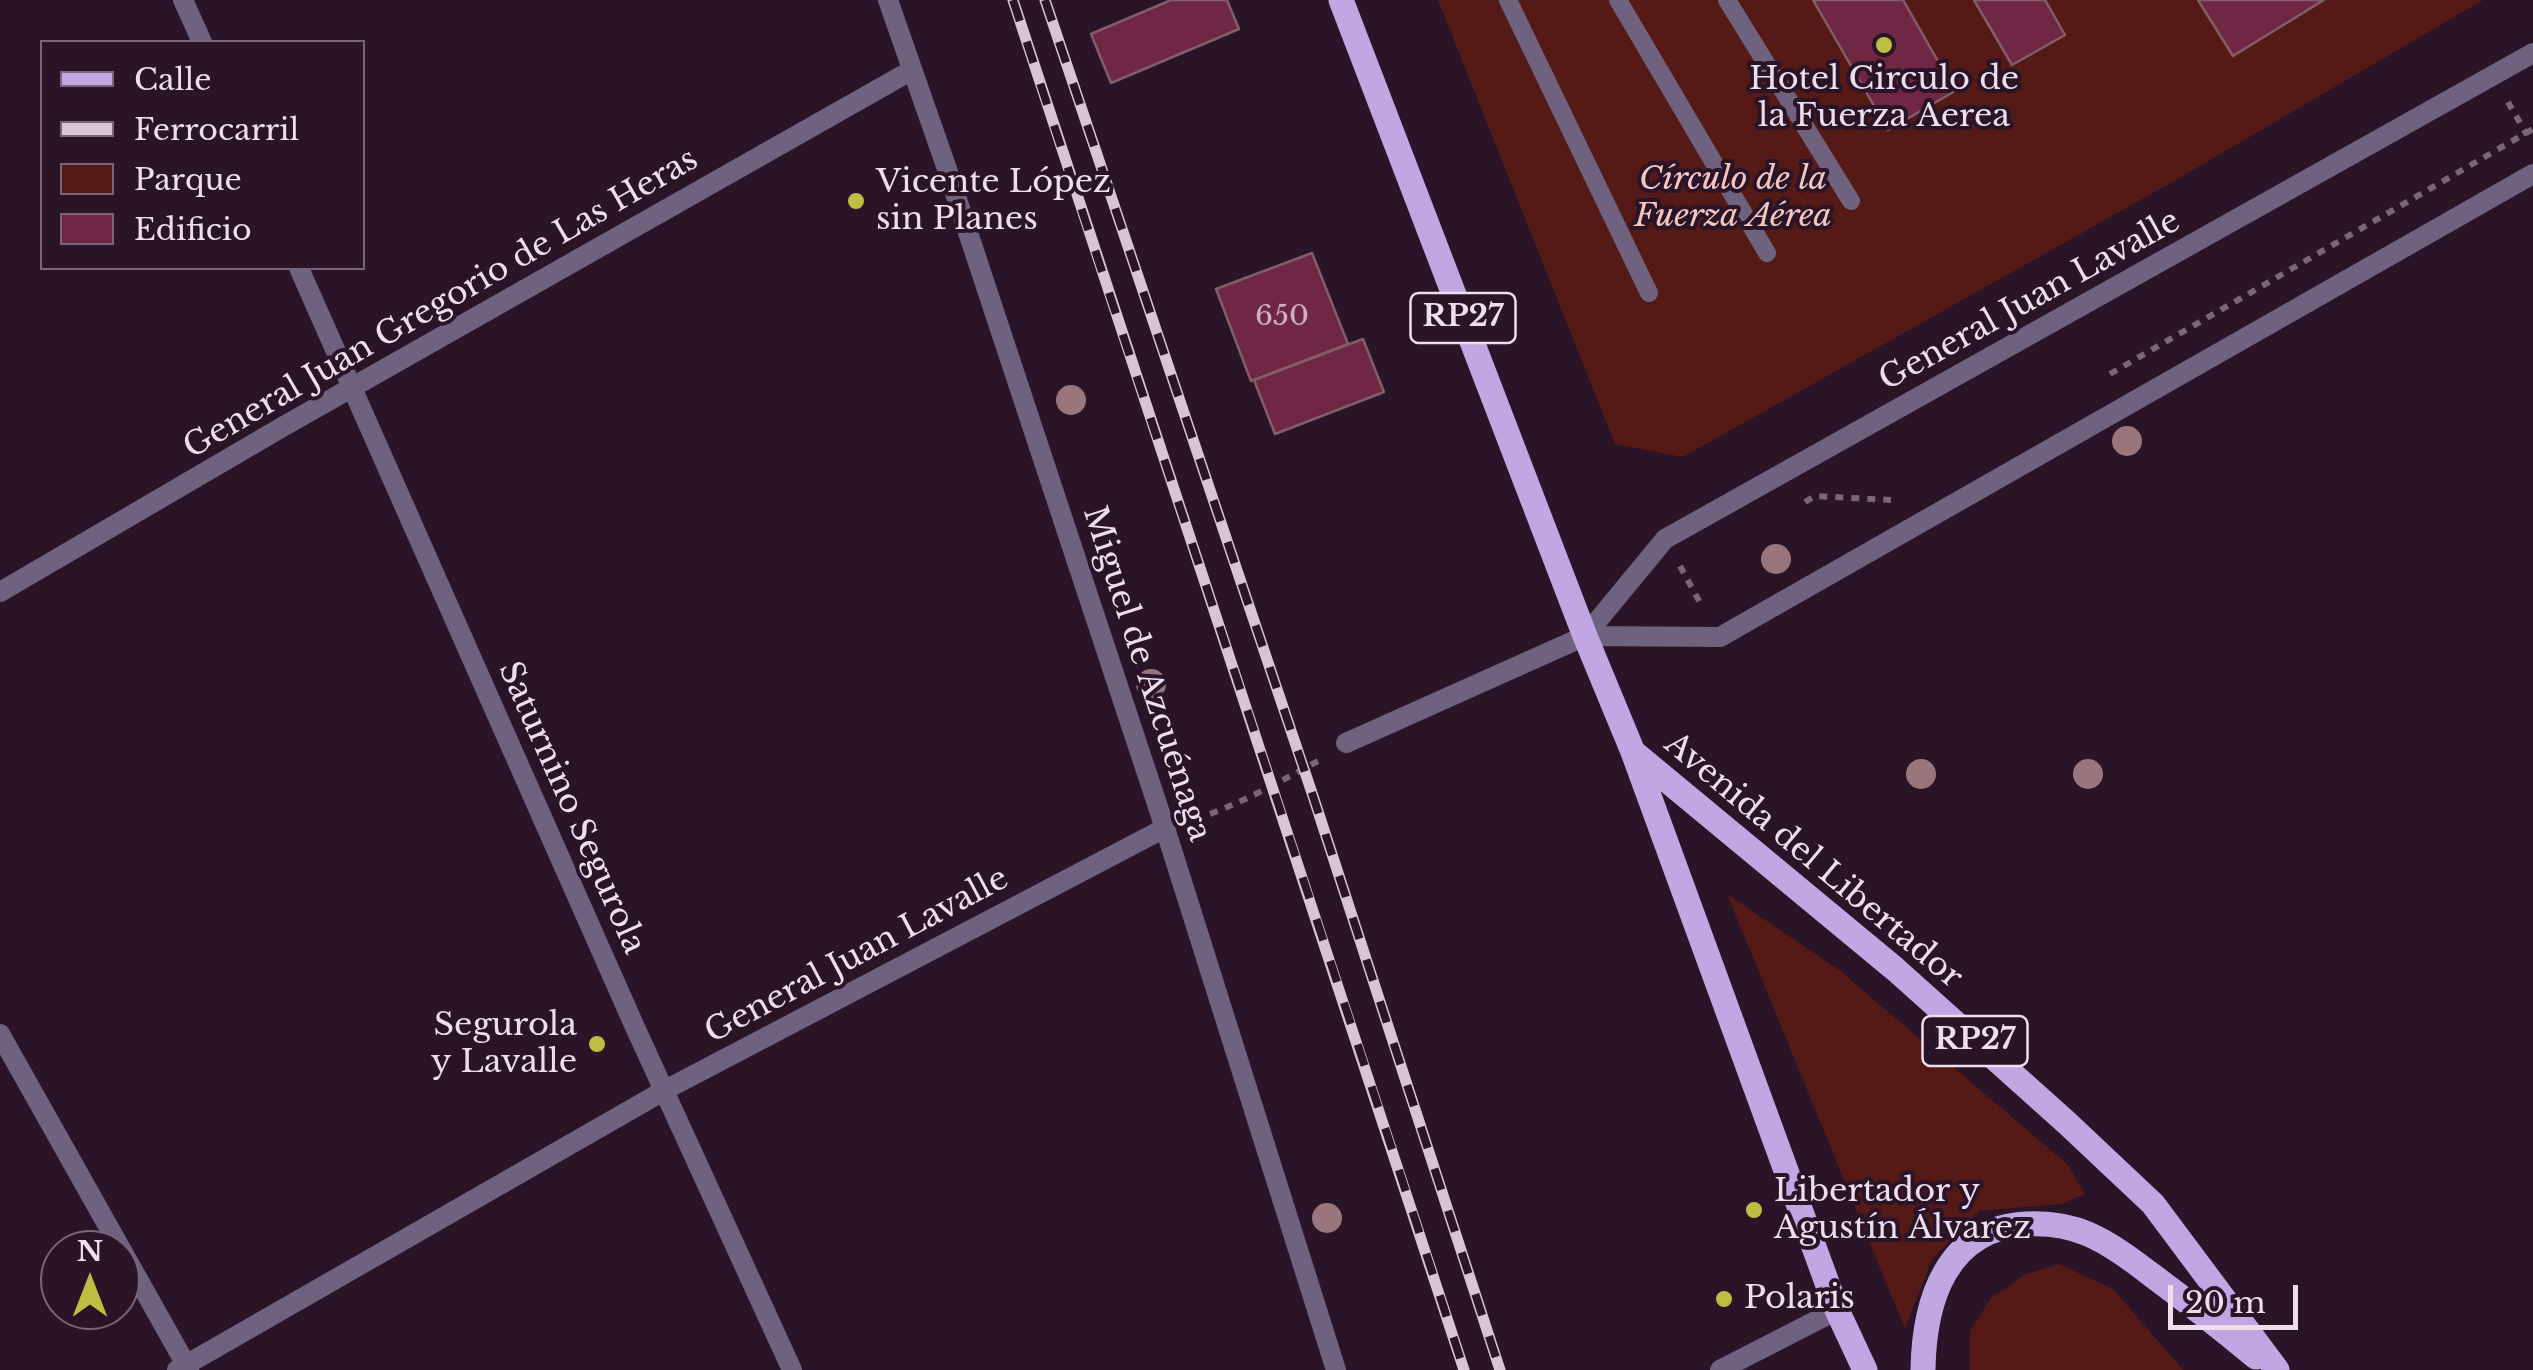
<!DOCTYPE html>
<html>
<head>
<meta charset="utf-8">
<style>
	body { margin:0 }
	#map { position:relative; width:2533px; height:1370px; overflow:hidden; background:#2a1428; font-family:"Libre Baskerville",serif }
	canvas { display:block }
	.legend { position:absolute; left:40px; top:40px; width:325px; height:230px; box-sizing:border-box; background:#2a1428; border:2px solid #786576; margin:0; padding:12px 18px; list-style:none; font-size:30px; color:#eddeeb }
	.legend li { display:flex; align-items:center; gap:20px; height:50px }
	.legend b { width:50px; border:2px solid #786576 }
	.north { position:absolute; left:40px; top:1230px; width:100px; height:100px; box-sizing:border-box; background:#2a1428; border:2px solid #786576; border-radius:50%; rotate:0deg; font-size:28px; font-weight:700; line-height:40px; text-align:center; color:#eddeeb }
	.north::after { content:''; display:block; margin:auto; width:35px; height:45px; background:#bdbf43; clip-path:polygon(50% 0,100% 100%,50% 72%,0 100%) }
	.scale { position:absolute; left:2168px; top:1285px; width:130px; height:45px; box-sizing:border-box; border:5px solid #eddeeb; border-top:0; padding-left:12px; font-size:30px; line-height:35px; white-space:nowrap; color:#eddeeb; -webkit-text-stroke:8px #2a1428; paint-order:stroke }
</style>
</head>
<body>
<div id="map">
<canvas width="2533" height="1370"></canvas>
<ul class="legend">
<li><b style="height:12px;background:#c0a7e4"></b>Calle</li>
<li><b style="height:12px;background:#d6c6d4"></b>Ferrocarril</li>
<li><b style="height:28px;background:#551a16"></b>Parque</li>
<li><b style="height:28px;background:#6f2743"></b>Edificio</li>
</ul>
<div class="north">N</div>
<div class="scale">20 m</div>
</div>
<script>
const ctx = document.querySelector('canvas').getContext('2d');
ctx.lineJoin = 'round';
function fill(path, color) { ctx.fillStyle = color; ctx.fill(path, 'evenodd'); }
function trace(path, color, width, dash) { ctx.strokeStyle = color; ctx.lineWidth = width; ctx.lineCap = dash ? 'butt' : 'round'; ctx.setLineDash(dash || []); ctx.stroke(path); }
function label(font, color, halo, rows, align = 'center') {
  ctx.font = font + ' "Libre Baskerville",serif'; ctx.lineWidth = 8; ctx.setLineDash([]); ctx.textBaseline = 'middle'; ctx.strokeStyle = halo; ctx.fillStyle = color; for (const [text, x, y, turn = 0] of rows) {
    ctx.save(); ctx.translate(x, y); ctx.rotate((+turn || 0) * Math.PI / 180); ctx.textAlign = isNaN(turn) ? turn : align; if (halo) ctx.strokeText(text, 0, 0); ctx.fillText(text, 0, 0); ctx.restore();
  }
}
fill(new Path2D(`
	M 1438,0 L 2483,0 L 2176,180 L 1683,457 L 1615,444 Z
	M 1727,894 L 1839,970 L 2067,1164 L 2085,1194 L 2062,1204 L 1979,1211 L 1932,1259 L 1905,1329 Z
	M 2059,1264 L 2113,1289 L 2183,1370 L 1970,1370 L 1970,1331 L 1991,1298 L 2026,1274 Z`), '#551a16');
const building = new Path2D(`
	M 1171,0 L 1227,0 L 1239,29 L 1111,83 L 1091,34 Z
	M 1813,0 L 1903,0 L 1955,91 L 1888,130 Z
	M 1974,0 L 2045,0 L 2065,35 L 2012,65 Z
	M 2198,0 L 2324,0 L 2233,56 Z
	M 1312,253 L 1348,344 L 1251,381 L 1216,289 Z
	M 1363,339 L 1384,392 L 1275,434 L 1254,380 Z`);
fill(building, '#6f2743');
trace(building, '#815e68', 2.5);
trace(new Path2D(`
	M 2508,102 L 2527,135
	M 2110,374 L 2533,129
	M 1805,502 L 1815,496 L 1891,500
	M 1680,566 L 1703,608
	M 1195,819 C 1240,805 1282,780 1324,758`), '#796677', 6, [8, 8]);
trace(new Path2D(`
	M 1508,0 L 1649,293
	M 1618,0 L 1767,253
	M 1727,0 L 1851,201`), '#6e627f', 18);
trace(new Path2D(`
	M 183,0 L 202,42
	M 888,0 L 947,169 L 1165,828 L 1336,1370
	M 299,268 L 634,1025 L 792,1370
	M 0,592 L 284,426 L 912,70
	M 1585,636 L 1665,539 L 2533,53
	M 1346,743 L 1585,636 L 1720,637 L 2533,174
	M 0,1034 L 189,1370
	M 177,1370 L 665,1090 L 1165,828
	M 1720,1370 L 1837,1310`), '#6e627f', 20);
trace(new Path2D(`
	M 1341,0 L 1585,636 L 1633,752 L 1837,1310 L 1865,1370
	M 1633,752 L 1895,969 L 2067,1123 L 2153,1204 L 2277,1370
	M 1923,1370 C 1924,1301 1946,1228 2027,1224 C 2047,1223 2069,1226 2088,1234 C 2111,1244 2132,1260 2153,1276 C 2188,1302 2222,1329 2256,1357`), '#c0a7e4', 25);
const rail = new Path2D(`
	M 1013,0 C 1162,457 1316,913 1464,1370
	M 1045,0 L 1313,796 L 1500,1370`);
trace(rail, '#d6c6d4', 11);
trace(rail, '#2a1428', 8, [22]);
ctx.fillStyle = '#99767b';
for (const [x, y] of [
	[1071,400],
	[2127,441],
	[1776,559],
	[1151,684],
	[1921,774],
	[2088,774],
	[1327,1218]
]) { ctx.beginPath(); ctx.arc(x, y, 15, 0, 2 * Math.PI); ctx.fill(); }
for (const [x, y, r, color] of [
	[1884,45,10,"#bdbf43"],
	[856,201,10,"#bdbf43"],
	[597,1044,10,"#bdbf43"],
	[1754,1210,10,"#bdbf43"],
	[1724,1299,10,"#bdbf43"]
]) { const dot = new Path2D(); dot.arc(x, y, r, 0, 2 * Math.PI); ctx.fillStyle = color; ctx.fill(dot); trace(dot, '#2a1428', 4); }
label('28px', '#ceb0c1', null, [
	["650",1282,317]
]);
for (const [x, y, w] of [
	[1463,318,105],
	[1975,1041,105]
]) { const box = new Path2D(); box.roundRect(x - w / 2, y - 25, w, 50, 8); ctx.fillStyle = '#2a1428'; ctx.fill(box); trace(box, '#eddeeb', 2.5); }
label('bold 30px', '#eddeeb', null, [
	["RP27",1463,318],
	["RP27",1975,1041]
]);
label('32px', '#eddeeb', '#2a1428', [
	["Hotel Circulo de",1884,80,"center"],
	["la Fuerza Aerea",1884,117,"center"],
	["Vicente López",876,183],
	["sin Planes",876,220],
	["Segurola",577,1026,"right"],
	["y Lavalle",577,1063,"right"],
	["Libertador y",1774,1192],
	["Agustín Álvarez",1774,1229],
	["Polaris",1744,1299]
], 'left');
label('italic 32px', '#f4c6bf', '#2a1428', [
	["Círculo de la",1733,180],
	["Fuerza Aérea",1733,217]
]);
label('32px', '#eddeeb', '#2a1428', [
	["General Juan Lavalle",2030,301,-29],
	["General Juan Gregorio de Las Heras",441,304,-30],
	["Miguel de Azcuénaga",1146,674,72],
	["Saturnino Segurola",571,808,66],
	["Avenida del Libertador",1813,861,40],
	["General Juan Lavalle",857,956,-28]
]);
</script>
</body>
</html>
